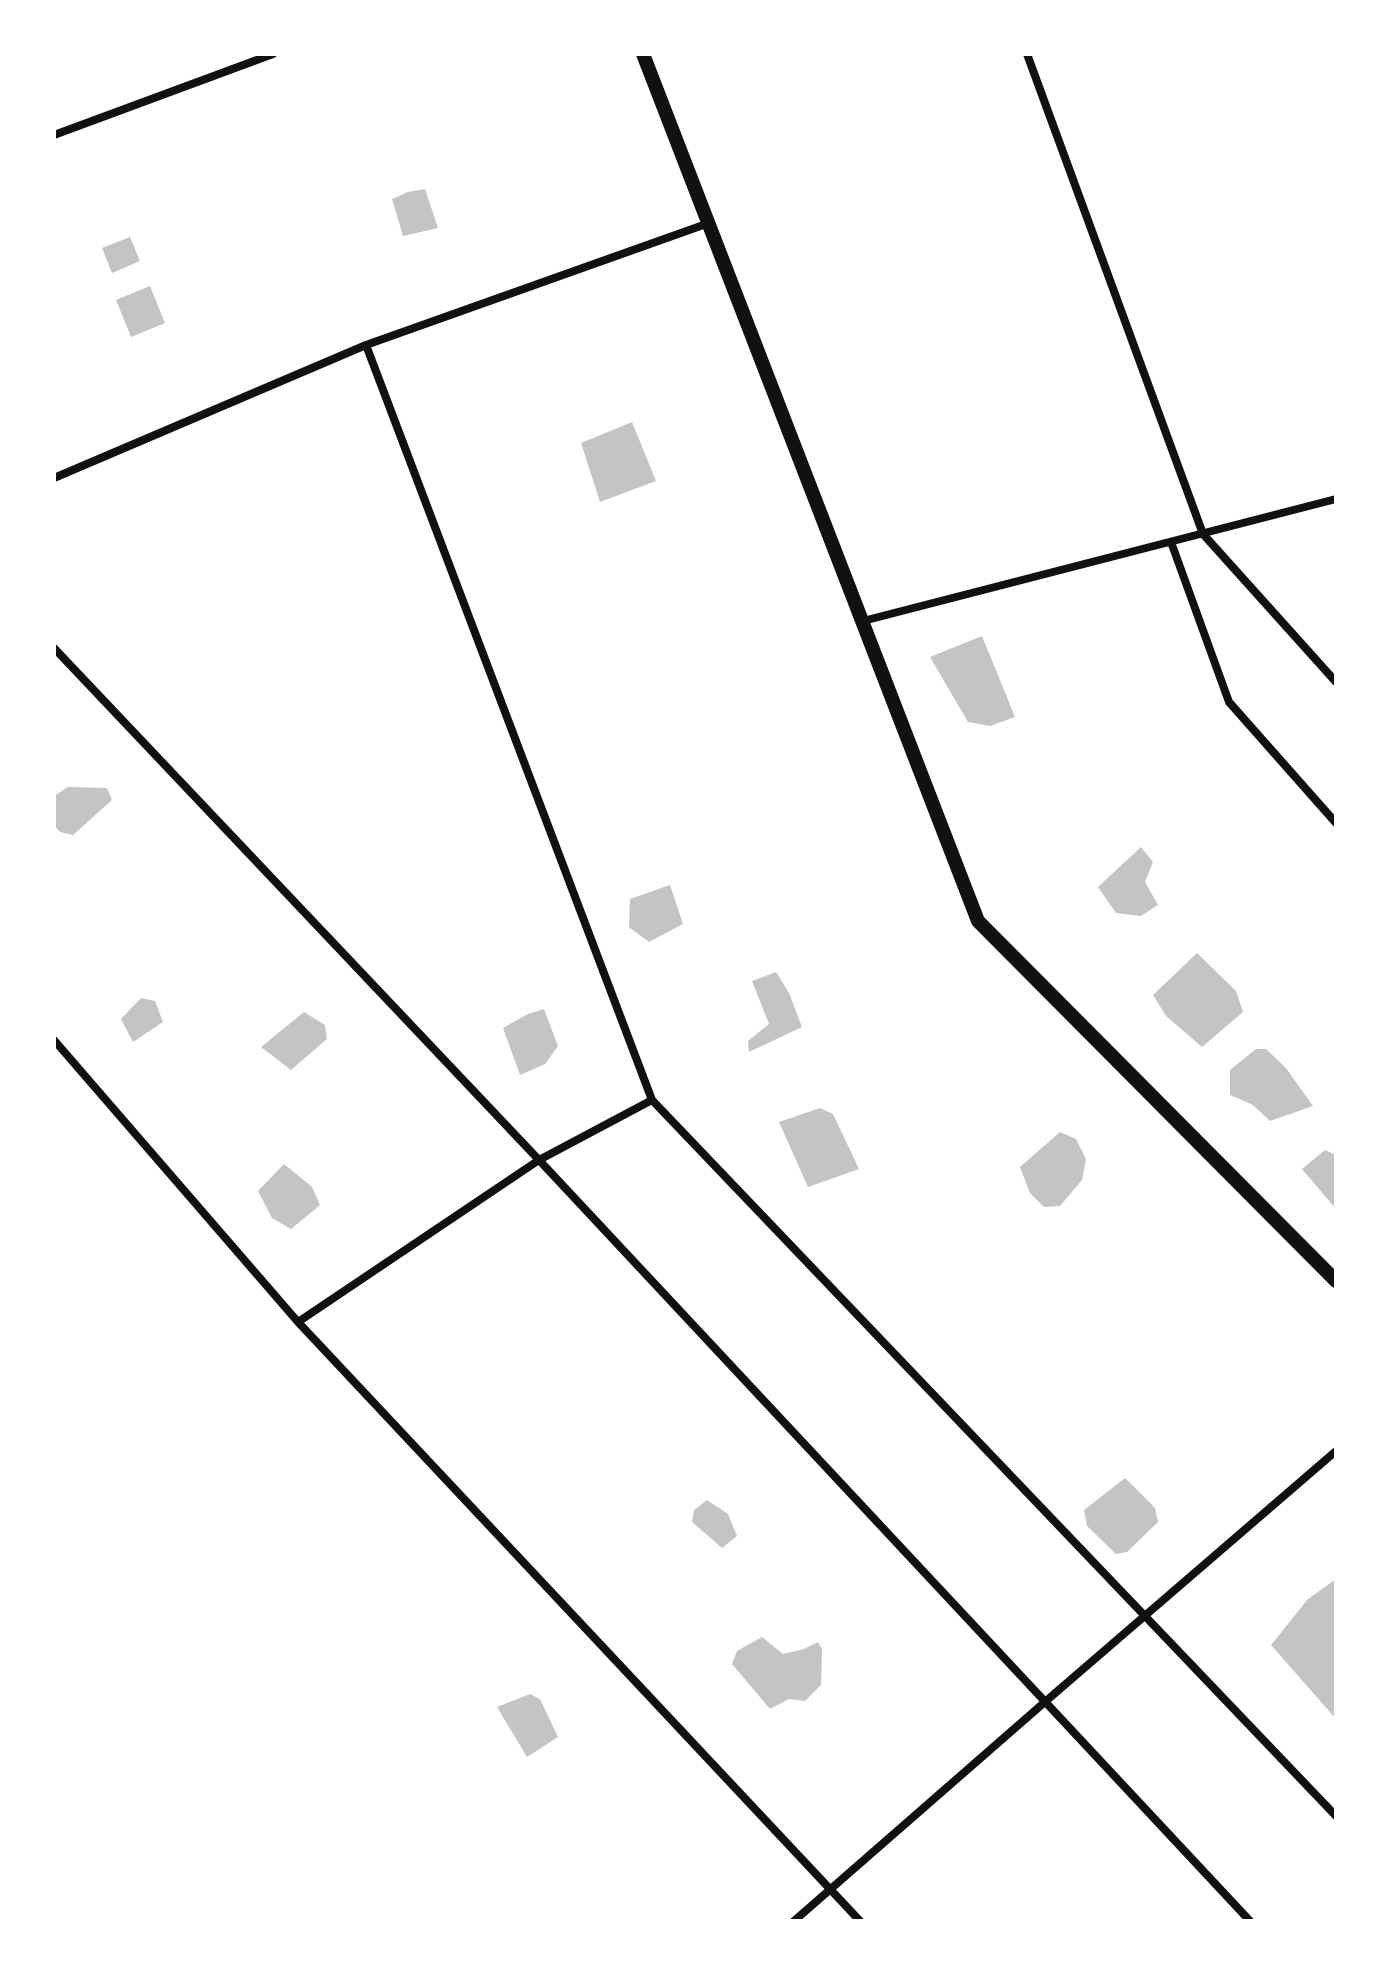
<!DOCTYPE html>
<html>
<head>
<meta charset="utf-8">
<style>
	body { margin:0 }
	#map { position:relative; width:1390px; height:1975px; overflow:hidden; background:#fff; font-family:Roboto,sans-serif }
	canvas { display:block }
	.frame { position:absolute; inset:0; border:56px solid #fff; pointer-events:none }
</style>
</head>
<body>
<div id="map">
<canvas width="1390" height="1975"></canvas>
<div class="frame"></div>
</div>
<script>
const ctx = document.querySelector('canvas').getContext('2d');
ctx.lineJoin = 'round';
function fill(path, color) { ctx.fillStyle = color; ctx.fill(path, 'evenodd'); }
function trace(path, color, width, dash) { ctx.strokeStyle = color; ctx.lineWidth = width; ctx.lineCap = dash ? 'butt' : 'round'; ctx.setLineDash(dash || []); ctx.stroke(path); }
fill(new Path2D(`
	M 425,189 L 438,228 L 403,236 L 392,199 L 408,192 Z
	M 130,237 L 140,261 L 112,273 L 102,248 Z
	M 150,286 L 165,323 L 131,337 L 116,300 Z
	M 632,422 L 656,481 L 600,502 L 581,443 Z
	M 982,636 L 1015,717 L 990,726 L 968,722 L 930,657 Z
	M 68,787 L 107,788 L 112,800 L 73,835 L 60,832 L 54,825 L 54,796 Z
	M 1141,847 L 1153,862 L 1145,882 L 1158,905 L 1141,916 L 1116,913 L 1098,887 Z
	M 670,885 L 683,924 L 649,942 L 629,927 L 630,899 Z
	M 1197,953 L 1236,991 L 1243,1012 L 1202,1047 L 1166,1016 L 1153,995 Z
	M 776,972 L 789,993 L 802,1027 L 749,1052 L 748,1041 L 769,1024 L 752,981 Z
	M 141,998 L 155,1001 L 163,1022 L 133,1042 L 121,1019 Z
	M 544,1009 L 558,1046 L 545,1064 L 520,1075 L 503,1028 L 528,1014 Z
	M 304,1012 L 325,1025 L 327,1039 L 291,1070 L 261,1047 Z
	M 1256,1049 L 1266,1049 L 1286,1068 L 1313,1106 L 1270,1121 L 1253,1105 L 1230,1095 L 1230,1070 Z
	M 820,1108 L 833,1114 L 859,1169 L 808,1187 L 779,1122 Z
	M 1060,1132 L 1076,1139 L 1086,1159 L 1082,1180 L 1060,1206 L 1044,1207 L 1030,1193 L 1020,1167 Z
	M 1325,1150 L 1336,1155 L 1336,1209 L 1302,1169 Z
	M 284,1164 L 312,1187 L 320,1205 L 291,1229 L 272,1218 L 258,1191 Z
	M 1125,1478 L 1155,1508 L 1158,1522 L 1127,1552 L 1116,1554 L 1087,1526 L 1084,1510 Z
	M 707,1500 L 728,1514 L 737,1536 L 722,1548 L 692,1522 L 694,1510 Z
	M 1336,1579 L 1336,1719 L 1271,1645 L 1308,1599 Z
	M 762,1637 L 783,1654 L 804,1649 L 818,1642 L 822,1649 L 821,1685 L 805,1701 L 789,1699 L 770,1709 L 732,1664 L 737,1651 Z
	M 530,1694 L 540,1699 L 558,1737 L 527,1757 L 497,1707 Z`), '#c4c4c4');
trace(new Path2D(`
	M 1027,54 L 1203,534 L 1336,682
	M 54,135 L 273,54
	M 366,345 L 652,1100 L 1336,1816
	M 54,478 L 366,345 L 709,223
	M 1171,542 L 1229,702 L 1336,823
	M 863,621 L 1336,499
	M 54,648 L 539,1160 L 1250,1921
	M 54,1040 L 298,1322 L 860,1921
	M 298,1322 L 539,1160 L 652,1100
	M 794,1921 L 1046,1701 L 1336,1451`), '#111', 8);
trace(new Path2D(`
	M 643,54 L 978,921 L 1336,1281`), '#111', 14);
</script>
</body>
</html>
